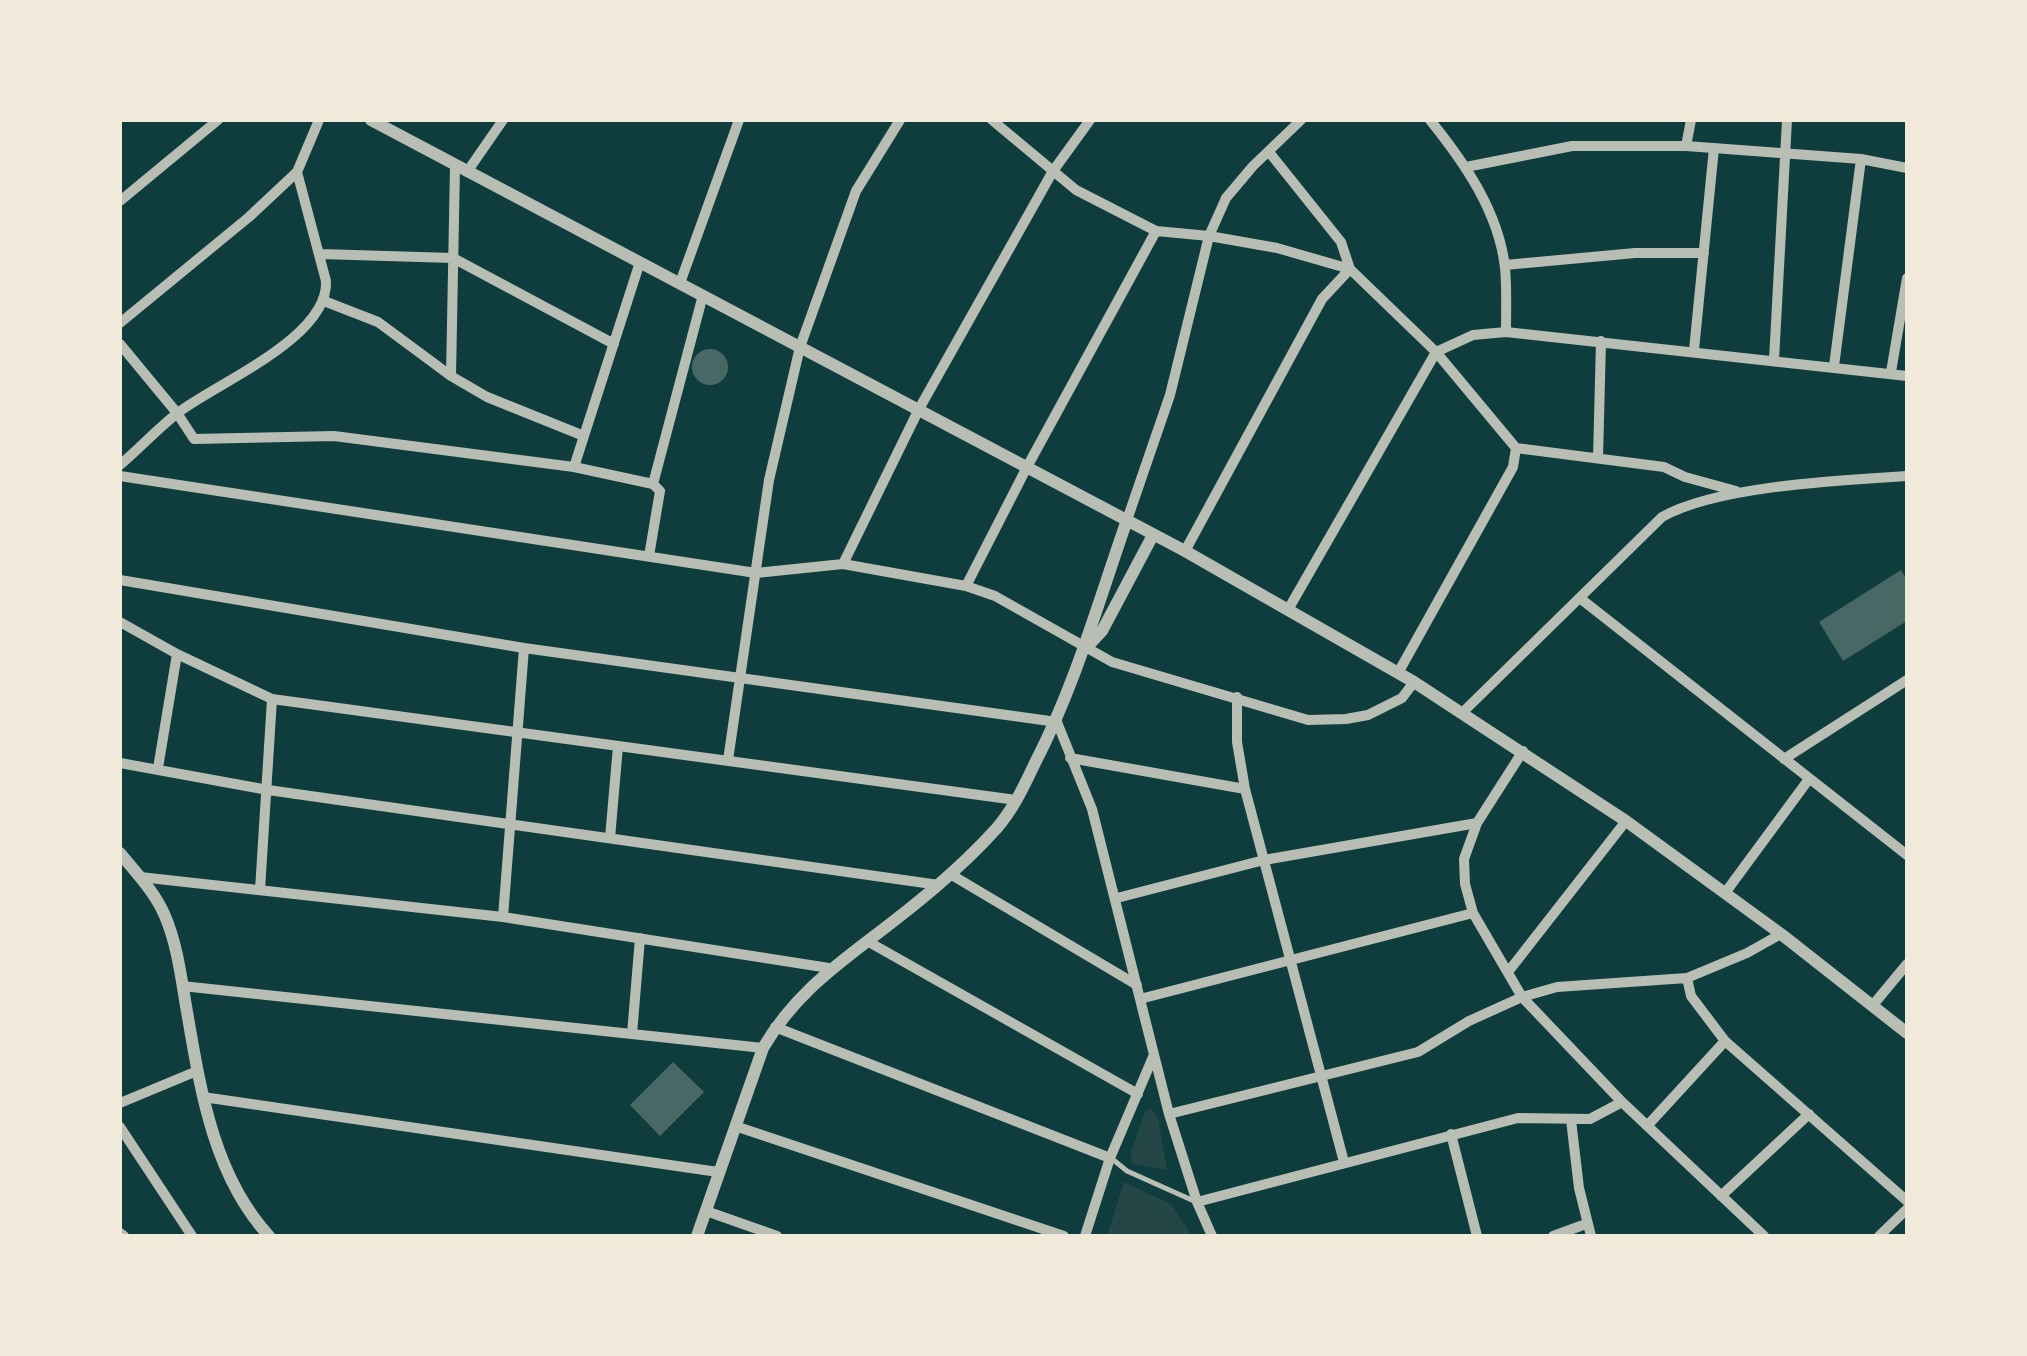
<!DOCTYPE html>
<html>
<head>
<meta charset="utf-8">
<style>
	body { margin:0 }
	#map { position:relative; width:2027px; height:1356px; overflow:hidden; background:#0f3d3e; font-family:"Sofia Sans Condensed",sans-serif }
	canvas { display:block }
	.frame { position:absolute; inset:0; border:122px solid #f1e9da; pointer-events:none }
</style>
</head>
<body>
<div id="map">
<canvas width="2027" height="1356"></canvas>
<div class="frame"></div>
</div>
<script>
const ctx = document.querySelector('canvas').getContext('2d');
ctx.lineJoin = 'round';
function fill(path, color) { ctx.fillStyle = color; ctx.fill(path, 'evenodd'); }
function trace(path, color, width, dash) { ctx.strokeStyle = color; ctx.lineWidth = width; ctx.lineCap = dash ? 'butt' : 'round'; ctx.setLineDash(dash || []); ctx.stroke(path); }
fill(new Path2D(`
	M 1150,1108 L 1158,1118 L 1167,1170 L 1132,1164 L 1131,1152 L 1145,1112 Z
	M 1124,1182 L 1171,1204 L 1192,1236 L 1107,1236 Z`), '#244646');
fill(new Path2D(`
	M692 367a18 18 0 1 1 36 0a18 18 0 1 1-36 0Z
	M 1901,570 L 1907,580 L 1907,621 L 1843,661 L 1819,622 Z
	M 673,1062 L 704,1092 L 660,1136 L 630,1105 Z`), '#486865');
trace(new Path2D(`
	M 1111,1158 L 1127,1171 L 1194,1201`), '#b8beb3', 5);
trace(new Path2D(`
	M 992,120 L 1076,190 L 1156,231 L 1209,236 L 1277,248 L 1350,269 L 1436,352 L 1516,448
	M 1430,120 C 1464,162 1499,212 1505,268 C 1507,289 1506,310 1506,332
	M 1686,146 L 1691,120
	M 1466,167 L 1572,146 L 1686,146 L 1861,159 L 1907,168
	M 467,172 L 503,120
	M 120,201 L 218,120
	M 320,254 L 453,258 L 614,344
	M 1505,265 L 1635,253 L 1704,253
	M 680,283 L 739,120
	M 324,301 L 378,322 L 451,376 L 487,397 L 584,436
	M 120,323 L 249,217 L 297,172
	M 120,344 L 177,413 L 194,439 L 334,436 L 574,467 L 653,484
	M 1694,350 L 1714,148
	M 1774,360 L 1787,120
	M 1834,366 L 1861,159
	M 1891,372 L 1907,278
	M 451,376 L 455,166
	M 1598,458 L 1601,341
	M 120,465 C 140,448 158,428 179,412 C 219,382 329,337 326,281 L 297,172 L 319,120
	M 574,467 L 640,262
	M 120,476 L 756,573 L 843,564 L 966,586 L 995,596 L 1112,662 L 1308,720 L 1346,719 L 1368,715 L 1402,698 L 1414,682
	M 1127,520 L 1170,395 L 1209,236 L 1226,198 L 1253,166 L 1301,120
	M 1185,551 L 1322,299 L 1350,269 L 1341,242 L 1269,152
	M 649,556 L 660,491 L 653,484 L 703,295
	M 843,564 L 919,409 L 1053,171 L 1090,120
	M 120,580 L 524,648 L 1057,722 L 1092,809 L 1169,1114 L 1197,1202 L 1212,1236
	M 966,586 L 1027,467 L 1156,231
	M 1581,599 L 1907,855
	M 1289,608 L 1436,352 L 1473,335 L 1506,332 L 1907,376
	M 120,622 L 177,654 L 272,699 L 1016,800
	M 1398,673 L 1513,467 L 1516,448 L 1664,467 L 1685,477 L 1736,491
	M 1237,697 L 1237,742 L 1245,789 L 1344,1162
	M 1462,713 L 1662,517 C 1716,486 1842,480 1907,476
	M 1523,751 L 1477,823 L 1464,859 L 1465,884 L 1473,913 L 1522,997 L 1622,1102 L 1764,1236
	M 1070,758 L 1245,789
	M 1784,759 L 1907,680
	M 728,760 L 769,480 L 800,347 L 856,191 L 900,120
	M 120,763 L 268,790 L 939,885
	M 158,768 L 177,654
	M 610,838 L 618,746
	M 950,874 L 1137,985
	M 140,877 L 503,917 L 829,968
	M 260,890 L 272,699
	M 1725,893 L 1809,779
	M 1117,898 L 1264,860 L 1477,823
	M 503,917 L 524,648
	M 867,941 L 1138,1094
	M 1508,972 L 1626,821
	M 1687,978 L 1691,996 L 1725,1041 L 1907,1201
	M 182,986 L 763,1048
	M 1140,999 L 1473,913
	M 1873,1005 L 1907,964
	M 775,1027 L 1110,1158
	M 632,1034 L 640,938
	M 203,1097 L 718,1172
	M 120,1103 L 197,1071
	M 1169,1114 L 1418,1052 L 1469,1021 L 1522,997 L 1557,987 L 1687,978 L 1747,953 L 1781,934
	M 1571,1120 L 1579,1188 L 1591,1236
	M 735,1126 L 1064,1236
	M 1647,1126 L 1725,1041
	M 120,1127 L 192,1236
	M 1451,1134 L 1477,1236
	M 1721,1196 L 1809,1114
	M 1197,1202 L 1518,1118 L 1590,1119 L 1622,1102
	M 706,1211 L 777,1236
	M 120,1233 L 124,1236
	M 1085,1236 L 1110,1158 L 1153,1057
	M 1553,1236 L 1586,1224
	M 1879,1236 L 1907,1209`), '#b8beb3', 10);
trace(new Path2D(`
	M 371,120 L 1185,551 L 1414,682 L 1626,821 L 1781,934 L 1907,1033
	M 1088,646 L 1102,631 L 1153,535
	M 120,853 C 136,873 155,892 165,916 C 177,944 181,976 186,1006 C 200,1086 212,1174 269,1236
	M 697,1236 L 763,1048 C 791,1000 827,972 869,940 C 914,906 958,871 996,829 C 1013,810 1024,786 1035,763 C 1075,686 1098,603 1127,520`), '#b8beb3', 12);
</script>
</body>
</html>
